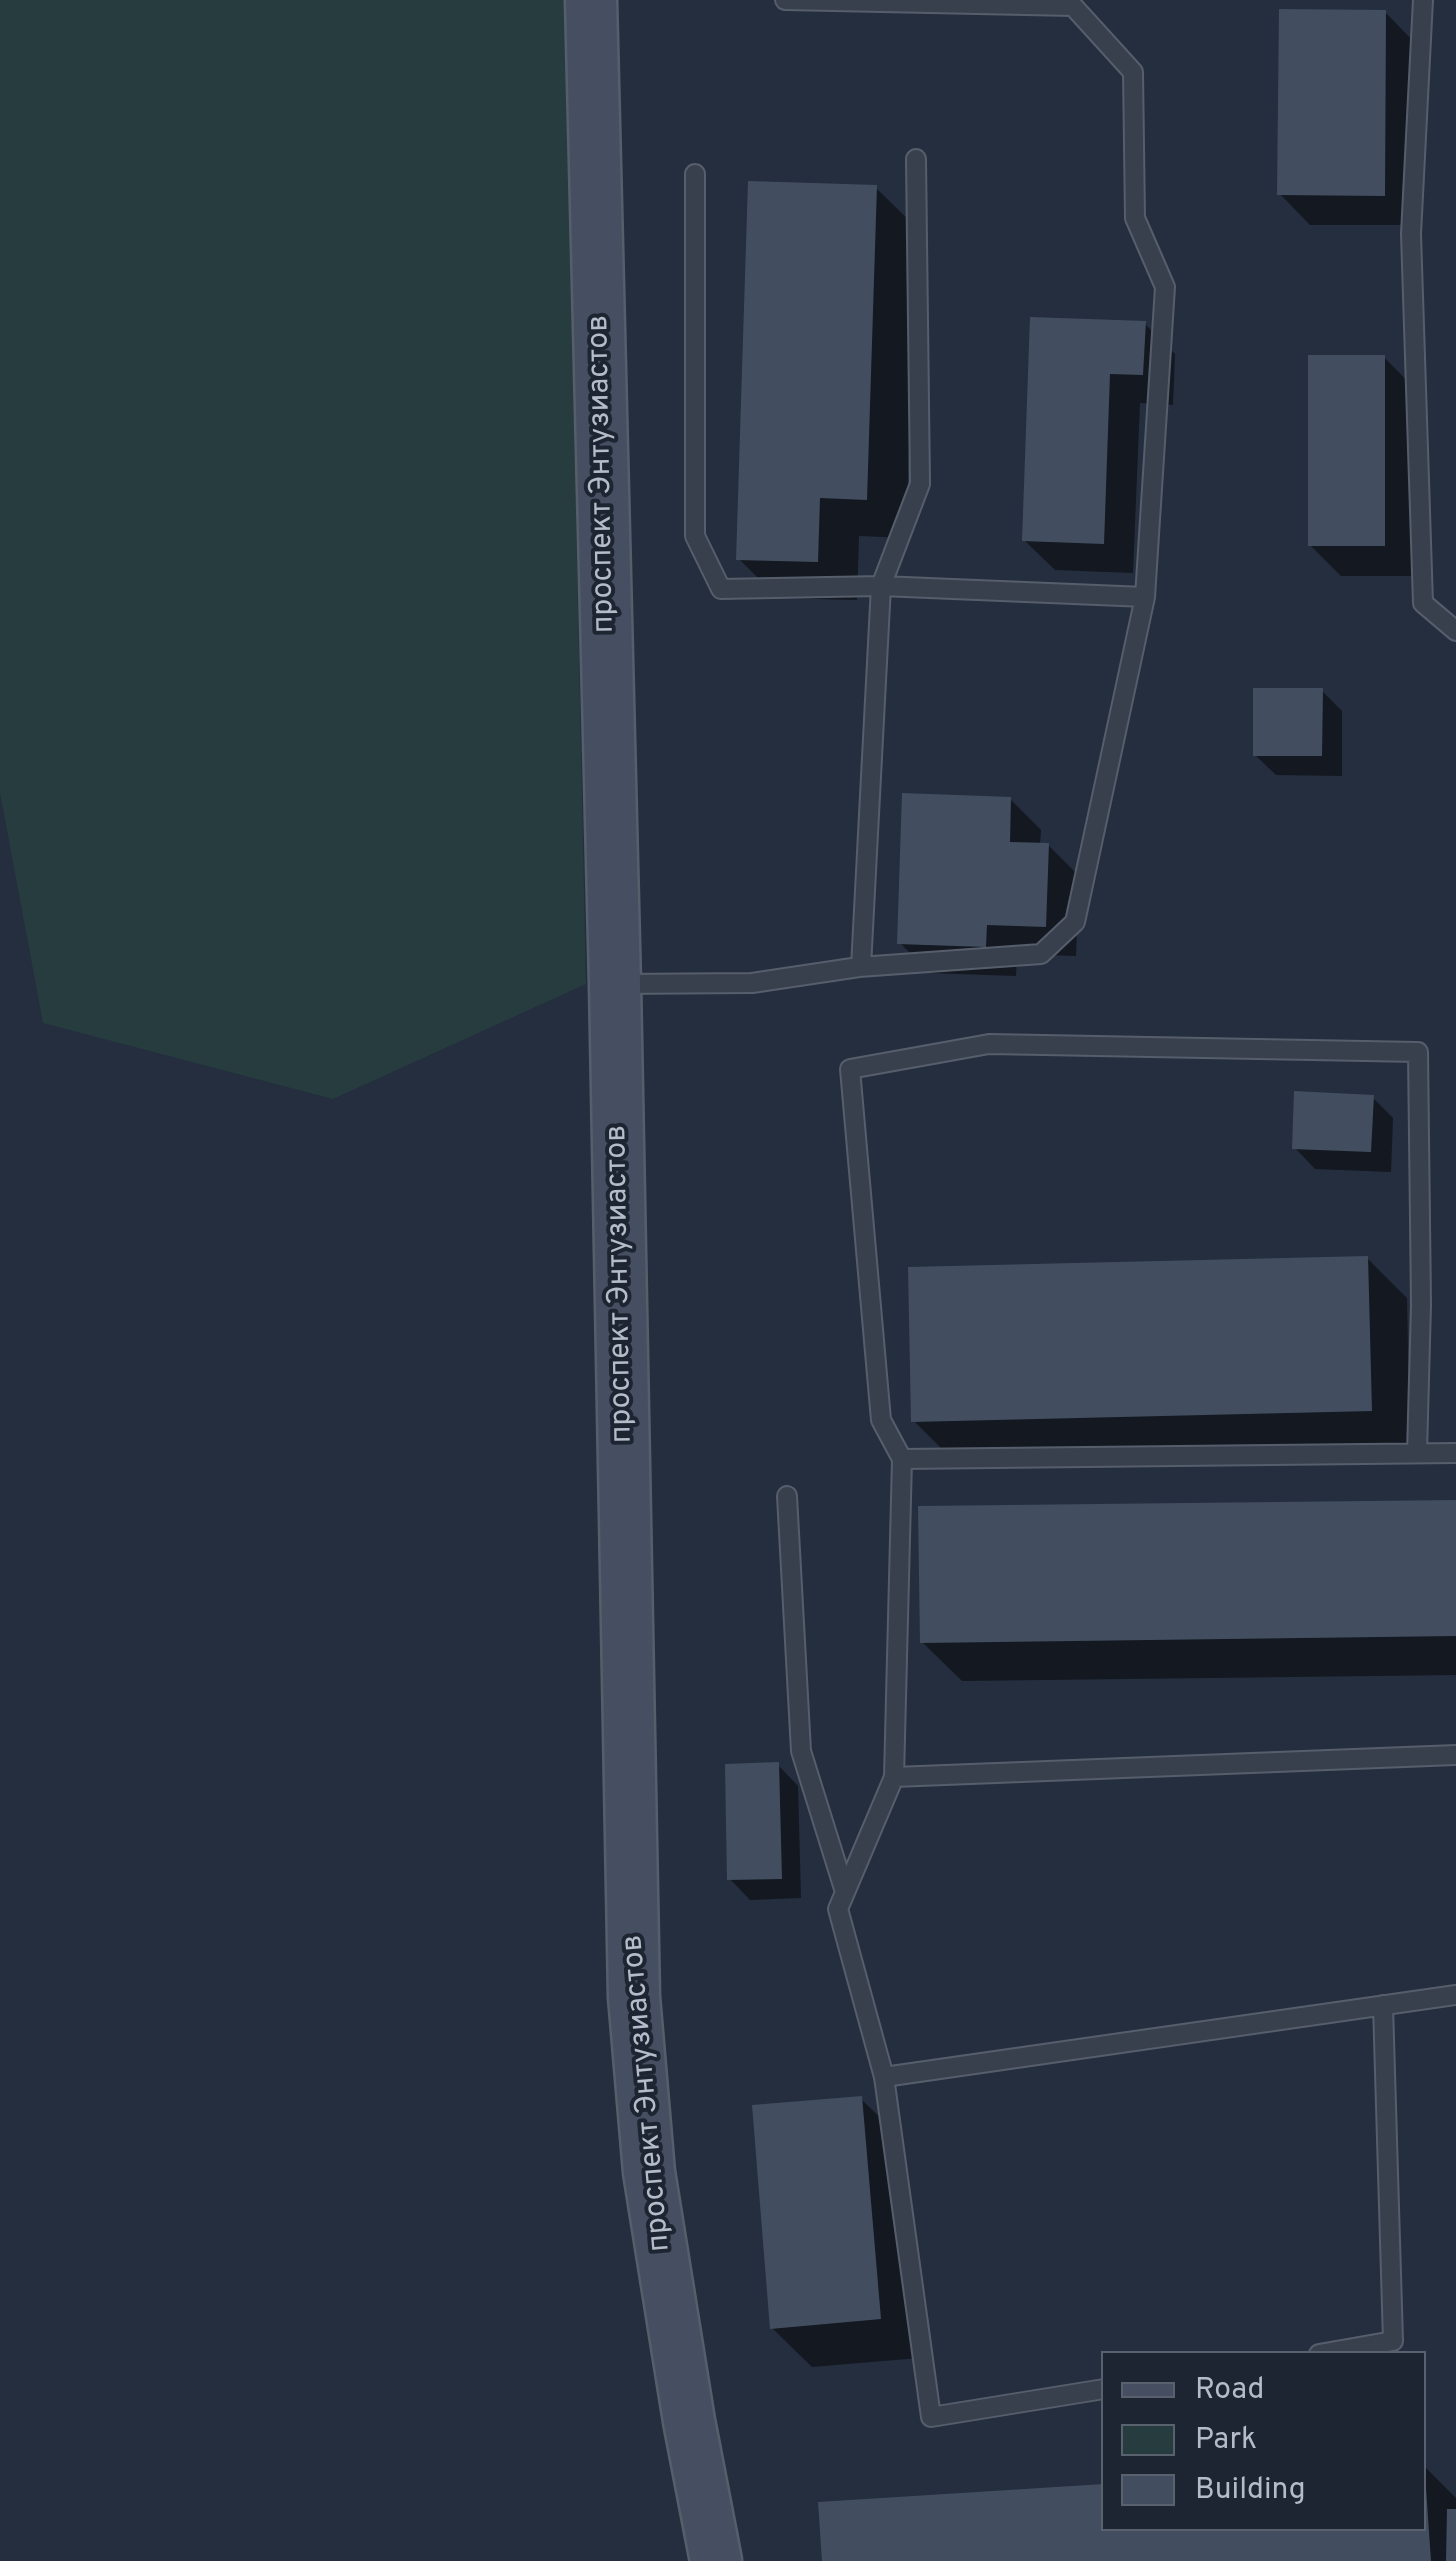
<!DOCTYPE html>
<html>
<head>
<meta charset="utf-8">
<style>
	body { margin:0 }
	#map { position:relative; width:1456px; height:2561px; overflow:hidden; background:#242e3e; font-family:Overpass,sans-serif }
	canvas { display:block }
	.legend { position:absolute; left:1101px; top:2351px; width:325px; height:180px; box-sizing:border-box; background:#1d2533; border:2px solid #59616f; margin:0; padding:12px 18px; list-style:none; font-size:30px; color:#b4bbc9 }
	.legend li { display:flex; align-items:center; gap:20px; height:50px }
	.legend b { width:50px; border:2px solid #59616f }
</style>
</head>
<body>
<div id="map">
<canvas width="1456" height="2561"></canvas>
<ul class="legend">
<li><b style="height:12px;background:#464f61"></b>Road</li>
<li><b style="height:28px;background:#263c3f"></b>Park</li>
<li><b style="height:28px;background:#424e60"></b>Building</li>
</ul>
</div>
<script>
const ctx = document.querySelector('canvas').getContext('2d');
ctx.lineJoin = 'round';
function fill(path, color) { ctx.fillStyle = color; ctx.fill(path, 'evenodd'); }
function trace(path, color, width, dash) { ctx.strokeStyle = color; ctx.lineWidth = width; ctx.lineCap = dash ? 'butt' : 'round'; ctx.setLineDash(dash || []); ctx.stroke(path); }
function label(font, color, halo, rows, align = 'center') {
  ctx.font = font + ' Overpass,sans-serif'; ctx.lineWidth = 8; ctx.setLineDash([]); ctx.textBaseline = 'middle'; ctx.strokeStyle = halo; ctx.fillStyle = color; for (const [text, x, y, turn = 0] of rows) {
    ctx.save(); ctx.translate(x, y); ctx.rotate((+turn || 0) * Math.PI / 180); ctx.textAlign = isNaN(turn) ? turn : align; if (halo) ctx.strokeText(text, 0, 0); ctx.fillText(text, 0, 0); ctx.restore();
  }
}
fill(new Path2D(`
	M 0,0 L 565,0 L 586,984 L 333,1099 L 43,1023 L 0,793 Z`), '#263c3f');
fill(new Path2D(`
	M 1385,12 L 1415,43 L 1415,225 L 1310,225 L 1280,194 Z
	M 876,188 L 916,227 L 906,538 L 859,536 L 857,600 L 778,598 L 739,559 Z
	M 1032,320 L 1145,324 L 1175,354 L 1173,405 L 1140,403 L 1133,573 L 1055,570 L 1024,540 Z
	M 1384,357 L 1414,388 L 1414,576 L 1341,576 L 1310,545 Z
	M 1322,691 L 1342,711 L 1342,776 L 1276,775 L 1255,755 Z
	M 1010,799 L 1041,830 L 1040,845 L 1048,845 L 1079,876 L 1076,956 L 1017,954 L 1016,976 L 930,973 L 900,943 Z
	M 1372,1097 L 1393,1118 L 1391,1172 L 1315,1169 L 1295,1148 Z
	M 1367,1258 L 1407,1298 L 1410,1450 L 953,1460 L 914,1421 Z
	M 1456,1502 L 1456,1675 L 962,1681 L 922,1642 Z
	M 778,1765 L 798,1786 L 801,1898 L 750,1900 L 730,1879 Z
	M 861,2099 L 901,2138 L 919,2358 L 812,2367 L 772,2328 Z
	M 1424,2466 L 1456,2498 L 1456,2561 L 825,2561 L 1104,2528 L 1424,2528 Z`), '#0007');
fill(new Path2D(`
	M 1279,9 L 1386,10 L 1385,196 L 1277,195 Z
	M 748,181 L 877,185 L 867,500 L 820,498 L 818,562 L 736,560 Z
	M 1030,317 L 1146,321 L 1143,375 L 1110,374 L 1104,544 L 1022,541 Z
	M 1308,355 L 1385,355 L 1385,546 L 1308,546 Z
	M 1253,688 L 1323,688 L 1322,756 L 1253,756 Z
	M 902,793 L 1011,797 L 1010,842 L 1049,843 L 1046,927 L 987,925 L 986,947 L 897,944 Z
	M 1294,1091 L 1374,1095 L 1371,1152 L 1292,1149 Z
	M 1368,1256 L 1372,1411 L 911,1422 L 908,1267 Z
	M 1456,1500 L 1456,1636 L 920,1643 L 918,1506 Z
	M 779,1762 L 782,1879 L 727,1880 L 725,1764 Z
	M 862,2096 L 881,2319 L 770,2329 L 752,2105 Z
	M 1104,2484 L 1104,2528 L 1424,2528 L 1424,2488 L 1426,2488 L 1431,2561 L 822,2561 L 818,2502 Z
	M 1447,2509 L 1456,2509 L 1456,2561 L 1446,2561 Z`), '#424e60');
const lane = new Path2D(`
	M 1423,0 L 1411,234 L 1423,603 L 1456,631
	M 695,174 L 695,536 L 721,589 L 881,586 L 1145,597
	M 861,967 L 881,586 L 920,484 L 916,159
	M 616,984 L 752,983 L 859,967 L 1041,954 L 1075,922 L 1145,597 L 1165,287 L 1135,218 L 1133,72 L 1073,6 L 785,0
	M 902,1459 L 881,1420 L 850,1069 L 989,1044 L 1418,1052 L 1421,1305 L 1417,1453
	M 787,1496 L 801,1751 L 845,1892
	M 894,1777 L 902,1459 L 1456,1453
	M 884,2077 L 838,1909 L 894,1777 L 1456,1755
	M 1319,2354 L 1393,2341 L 1383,2005
	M 1104,2389 L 931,2417 L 884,2077 L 1456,1995`);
const secondary = new Path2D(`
	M 591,0 L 615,984 L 634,1997 L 649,2172 L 689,2421 L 716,2561`);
trace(lane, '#565e6c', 22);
trace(secondary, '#565e6c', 55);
trace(lane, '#38404e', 18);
trace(secondary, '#464f61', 50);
label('30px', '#b4bbc9', '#1d2533', [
	["проспект Энтузиастов",603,474,-91],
	["проспект Энтузиастов",621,1284,-91],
	["проспект Энтузиастов",648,2093,-95]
]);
</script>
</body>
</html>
